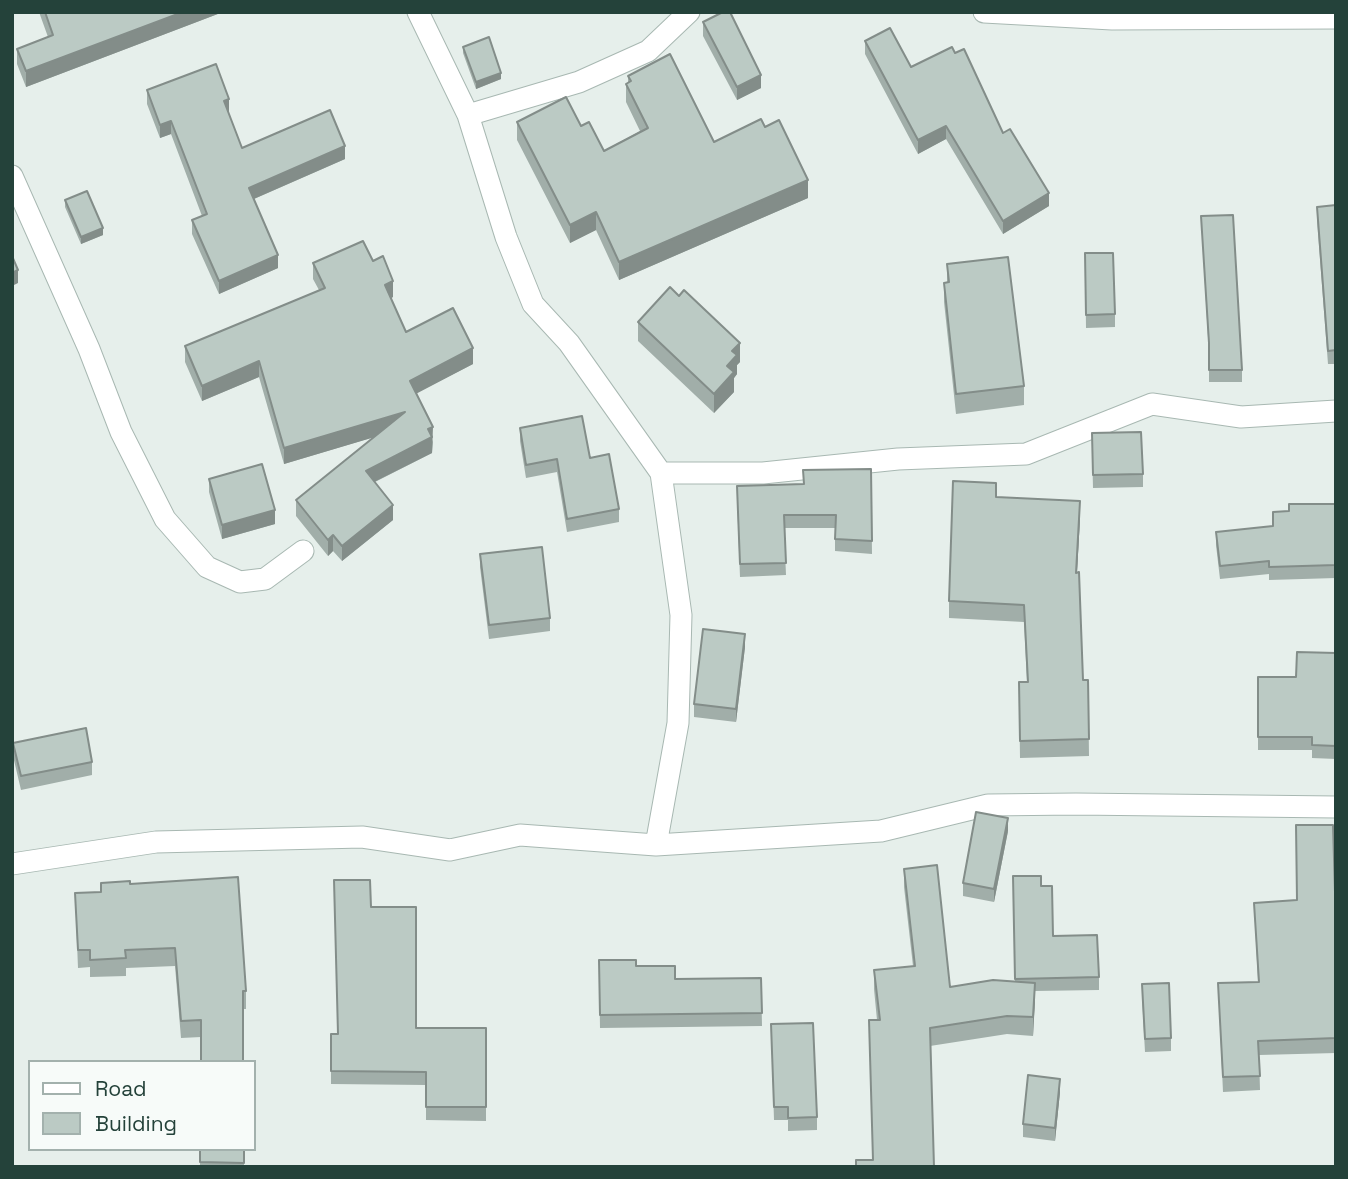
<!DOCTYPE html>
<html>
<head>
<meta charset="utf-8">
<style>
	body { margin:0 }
	#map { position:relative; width:1348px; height:1179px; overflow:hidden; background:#e6efeb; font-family:"Space Grotesk",sans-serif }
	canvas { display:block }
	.frame { position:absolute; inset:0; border:14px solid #24423a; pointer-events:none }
	.legend { position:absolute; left:28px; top:1060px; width:228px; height:91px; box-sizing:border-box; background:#f7fbf9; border:2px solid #a3b1ad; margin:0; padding:9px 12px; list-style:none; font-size:21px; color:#24423a }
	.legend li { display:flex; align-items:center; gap:14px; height:35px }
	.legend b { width:35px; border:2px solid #a3b1ad }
</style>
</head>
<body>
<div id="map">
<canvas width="1348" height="1179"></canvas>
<div class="frame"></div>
<ul class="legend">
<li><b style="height:9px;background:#fff"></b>Road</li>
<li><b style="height:19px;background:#bbcac4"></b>Building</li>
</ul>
</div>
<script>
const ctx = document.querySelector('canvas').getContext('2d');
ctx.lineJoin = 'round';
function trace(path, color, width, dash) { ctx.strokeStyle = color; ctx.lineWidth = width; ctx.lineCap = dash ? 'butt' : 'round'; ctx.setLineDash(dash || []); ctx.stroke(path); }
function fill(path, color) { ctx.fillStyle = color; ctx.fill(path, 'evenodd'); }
const minor = new Path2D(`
	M 418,12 L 468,115
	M 984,12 L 1112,19 L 1336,18
	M 12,176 L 89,349 L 121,432 L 165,519 L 207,567 L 240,582 L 265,579 L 303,551
	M 661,473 L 763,473 L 898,459 L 1026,454 L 1152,404 L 1241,417 L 1336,411
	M 656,845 L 678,723 L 681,615 L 661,473 L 569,343 L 533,304 L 506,237 L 468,115 L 579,82 L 648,51 L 689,12
	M 12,864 L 156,842 L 362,837 L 450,850 L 520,835 L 656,845 L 881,831 L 988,805 L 1076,804 L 1336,807`);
trace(minor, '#a8b8b2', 23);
trace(minor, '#fff', 21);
fill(new Path2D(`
	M 39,12 L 223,12 L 26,87 L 17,64 L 17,49 L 48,37 Z
	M 703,22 L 761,88 L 737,100 L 703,36 Z
	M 865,41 L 911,67 L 955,53 L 1003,133 L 1049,206 L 1003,234 L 946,139 L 918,154 L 865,54 Z
	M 463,47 L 501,79 L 476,89 L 463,53 Z
	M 628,76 L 714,142 L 765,127 L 808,198 L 619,280 L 596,230 L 570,243 L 517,140 L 517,122 L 604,151 L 640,131 L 626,102 L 626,84 L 628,83 Z
	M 147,90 L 229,112 L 228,112 L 242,148 L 345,159 L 254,199 L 278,268 L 219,294 L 192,234 L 192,220 L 202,216 L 171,134 L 160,138 L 147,104 Z
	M 65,200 L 103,235 L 81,244 L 65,207 Z
	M 1336,205 L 1336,364 L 1328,364 L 1317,220 L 1317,207 Z
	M 1201,216 L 1242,370 L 1242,382 L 1209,382 L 1209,355 Z
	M 1085,253 L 1115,314 L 1115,327 L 1086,328 Z
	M 373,261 L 393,297 L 391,298 L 406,332 L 473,364 L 416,393 L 433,442 L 432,453 L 375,482 L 393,520 L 342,561 L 333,551 L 328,556 L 296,516 L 296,500 L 374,437 L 284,464 L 259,377 L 202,401 L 185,362 L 185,346 L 319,290 L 313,279 L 313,263 Z
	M 947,264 L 1024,386 L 1024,405 L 956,414 L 944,302 L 944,283 L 947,282 Z
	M 638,322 L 740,362 L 737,365 L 737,374 L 734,378 L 734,392 L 714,413 L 638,341 Z
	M 520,428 L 590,458 L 619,509 L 619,522 L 567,532 L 557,472 L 526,478 L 520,441 Z
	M 1092,447 L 1143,474 L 1143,487 L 1093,488 Z
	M 871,469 L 872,554 L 835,551 L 835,528 L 784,528 L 786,575 L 740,577 L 737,499 Z
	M 209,479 L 275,524 L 222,539 L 209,492 Z
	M 996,497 L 1080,518 L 1077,572 L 1083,680 L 1088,680 L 1089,756 L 1020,758 L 1019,682 L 1027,682 L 1024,622 L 949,618 L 949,601 Z
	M 1336,504 L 1336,578 L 1269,580 L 1269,574 L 1220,579 L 1216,545 L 1216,532 L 1273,526 Z
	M 480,554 L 550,618 L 550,631 L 489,639 L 480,567 Z
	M 745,647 L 736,722 L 694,717 L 694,704 Z
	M 1336,653 L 1336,759 L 1312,758 L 1312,750 L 1258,750 L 1258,677 L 1296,677 Z
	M 13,743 L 92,762 L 92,775 L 21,790 L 13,756 Z
	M 1008,831 L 994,902 L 963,896 L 963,883 Z
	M 904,869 L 950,987 L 1015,981 L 1013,876 L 1041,886 L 1053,936 L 1099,977 L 1099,990 L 1035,991 L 1033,1036 L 1007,1034 L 930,1046 L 873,1160 L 877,1020 L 874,989 L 874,970 L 913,966 L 904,887 Z
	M 101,883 L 130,884 L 246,991 L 246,1009 L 243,1009 L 201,1037 L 181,1038 L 175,966 L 126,968 L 126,976 L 90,977 L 90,967 L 78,968 L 75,893 L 101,892 Z
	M 1254,903 L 1336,926 L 1336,1053 L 1259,1055 L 1260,1090 L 1223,1092 L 1218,983 L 1258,982 Z
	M 371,907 L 416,1028 L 486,1028 L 486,1121 L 426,1120 L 426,1085 L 331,1084 L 331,1034 L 337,1034 Z
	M 599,960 L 636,966 L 675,979 L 761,978 L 762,1026 L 600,1028 Z
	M 1142,997 L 1171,1038 L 1171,1051 L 1145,1052 Z
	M 771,1024 L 817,1117 L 817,1130 L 788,1131 L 788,1120 L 774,1120 Z
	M 1060,1092 L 1055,1141 L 1023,1137 L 1023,1124 Z
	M 200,1149 L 244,1149 L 244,1167 L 200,1167 Z`), '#a1aea9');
fill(new Path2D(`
	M 183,12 L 223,12 L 26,87 L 26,71 Z
	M 501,73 L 501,79 L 476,89 L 476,82 Z
	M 761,75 L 761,88 L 737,100 L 737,87 Z
	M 229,99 L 229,112 L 224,114 L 224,101 Z
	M 171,121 L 171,134 L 160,138 L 160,125 Z
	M 946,126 L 946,139 L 918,154 L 918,140 Z
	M 345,146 L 345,159 L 249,201 L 249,188 Z
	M 808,180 L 808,198 L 619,280 L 619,262 Z
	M 1049,193 L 1049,206 L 1003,234 L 1003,221 Z
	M 596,212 L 596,230 L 570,243 L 570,225 Z
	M 103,228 L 103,235 L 81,244 L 81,237 Z
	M 278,255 L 278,268 L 219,294 L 219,281 Z
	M 18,270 L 18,283 L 12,286 L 12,273 Z
	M 393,281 L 393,297 L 385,301 L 385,285 Z
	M 740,343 L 740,362 L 737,365 L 737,374 L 734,378 L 734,392 L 714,413 L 714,394 L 727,366 L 732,351 Z
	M 473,348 L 473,364 L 410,397 L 410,381 Z
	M 259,361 L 259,377 L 202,401 L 202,386 Z
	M 405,412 L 405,428 L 284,464 L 284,448 Z
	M 433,427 L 432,453 L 366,486 L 366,471 L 428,429 Z
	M 1080,501 L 1080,518 L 1076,589 L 1076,573 Z
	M 393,505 L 393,520 L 342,561 L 342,546 Z
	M 275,510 L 275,524 L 222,539 L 222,525 Z
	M 333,535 L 333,551 L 328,556 L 328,540 Z
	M 745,634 L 745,647 L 736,722 L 736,709 Z
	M 1008,818 L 1008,831 L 994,902 L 994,889 Z
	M 1035,983 L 1035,1001 L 1033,1036 L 1033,1017 Z
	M 1060,1079 L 1060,1092 L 1055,1141 L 1055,1128 Z`), '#838d89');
const building = new Path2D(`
	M 45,12 L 183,12 L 26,71 L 17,49 L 53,35 Z
	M 723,12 L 730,12 L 761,75 L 737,87 L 703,22 Z
	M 890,28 L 911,67 L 952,47 L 955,53 L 964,49 L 1003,133 L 1010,129 L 1049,193 L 1003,221 L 946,126 L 918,140 L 865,41 Z
	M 489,37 L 501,73 L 476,82 L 463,47 Z
	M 670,54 L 714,142 L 761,119 L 765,127 L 779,120 L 808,180 L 619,262 L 596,212 L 570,225 L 517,122 L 566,97 L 581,126 L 589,122 L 604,151 L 648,128 L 626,84 L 631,81 L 628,76 Z
	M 216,64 L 229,99 L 224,101 L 242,148 L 330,110 L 345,146 L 249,188 L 278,255 L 219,281 L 192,220 L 207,214 L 171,121 L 160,125 L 147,90 Z
	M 87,191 L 103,228 L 81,237 L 65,200 Z
	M 1336,205 L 1336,350 L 1328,351 L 1317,207 Z
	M 1233,215 L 1242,370 L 1209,370 L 1209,343 L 1201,216 Z
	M 363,241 L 373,261 L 383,256 L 393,281 L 385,285 L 406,332 L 453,308 L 473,348 L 410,381 L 433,427 L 428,429 L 432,437 L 366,471 L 393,505 L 342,546 L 333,535 L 328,540 L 296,500 L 405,412 L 284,448 L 259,361 L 202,386 L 185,346 L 325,288 L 313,263 Z
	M 1085,253 L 1113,253 L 1115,314 L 1086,315 Z
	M 12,256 L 18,270 L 12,273 Z
	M 1008,257 L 1024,386 L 956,394 L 944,283 L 949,282 L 947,264 Z
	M 670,287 L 679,296 L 684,290 L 740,343 L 732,351 L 737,355 L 727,366 L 734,372 L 714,394 L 638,322 Z
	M 582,416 L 590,458 L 609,454 L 619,509 L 567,519 L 557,459 L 526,465 L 520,428 Z
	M 1141,432 L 1143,474 L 1093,475 L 1092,433 Z
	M 262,464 L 275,510 L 222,525 L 209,479 Z
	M 871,469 L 872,541 L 835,539 L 836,515 L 784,515 L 786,563 L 740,564 L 737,486 L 804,484 L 803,470 Z
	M 953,481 L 996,483 L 996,497 L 1080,501 L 1076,573 L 1079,572 L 1083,680 L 1088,680 L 1089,739 L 1020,741 L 1019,682 L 1028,682 L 1024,605 L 949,601 Z
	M 1289,504 L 1336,504 L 1336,565 L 1269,567 L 1269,561 L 1220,566 L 1216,532 L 1273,526 L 1273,512 L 1289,511 Z
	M 542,547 L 550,618 L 489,625 L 480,554 Z
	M 703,629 L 745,634 L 736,709 L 694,704 Z
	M 1297,652 L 1336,653 L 1336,746 L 1312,745 L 1312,737 L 1258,737 L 1258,677 L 1296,677 Z
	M 86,728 L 92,762 L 21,776 L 13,743 Z
	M 976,812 L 1008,818 L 994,889 L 963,883 Z
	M 1296,825 L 1333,825 L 1336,926 L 1336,1038 L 1258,1041 L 1260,1076 L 1223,1077 L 1218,983 L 1259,982 L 1254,903 L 1297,900 Z
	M 937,865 L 950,987 L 993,980 L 1035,983 L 1033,1017 L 1007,1016 L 930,1028 L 934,1167 L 856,1167 L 856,1160 L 873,1160 L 869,1020 L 880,1020 L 874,970 L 915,966 L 904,869 Z
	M 1013,876 L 1041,876 L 1041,886 L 1052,886 L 1053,936 L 1097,935 L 1099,977 L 1015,979 Z
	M 238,877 L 246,991 L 243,991 L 243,1062 L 201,1062 L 201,1020 L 181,1021 L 175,948 L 125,950 L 126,958 L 90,960 L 90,950 L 78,950 L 75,893 L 101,892 L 101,883 L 130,881 L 130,884 Z
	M 334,880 L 370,880 L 371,907 L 416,907 L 416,1028 L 486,1028 L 486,1107 L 426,1107 L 426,1072 L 331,1071 L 331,1034 L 338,1034 Z
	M 599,960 L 636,960 L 636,966 L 675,966 L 675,979 L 761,978 L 762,1013 L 600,1015 Z
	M 1169,983 L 1171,1038 L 1145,1039 L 1142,984 Z
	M 813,1023 L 817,1117 L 788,1118 L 788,1107 L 774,1107 L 771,1024 Z
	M 1028,1075 L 1060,1079 L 1055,1128 L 1023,1124 Z
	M 200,1149 L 244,1149 L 244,1163 L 200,1162 Z`);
fill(building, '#bbcac4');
trace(building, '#838d89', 2);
</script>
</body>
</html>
